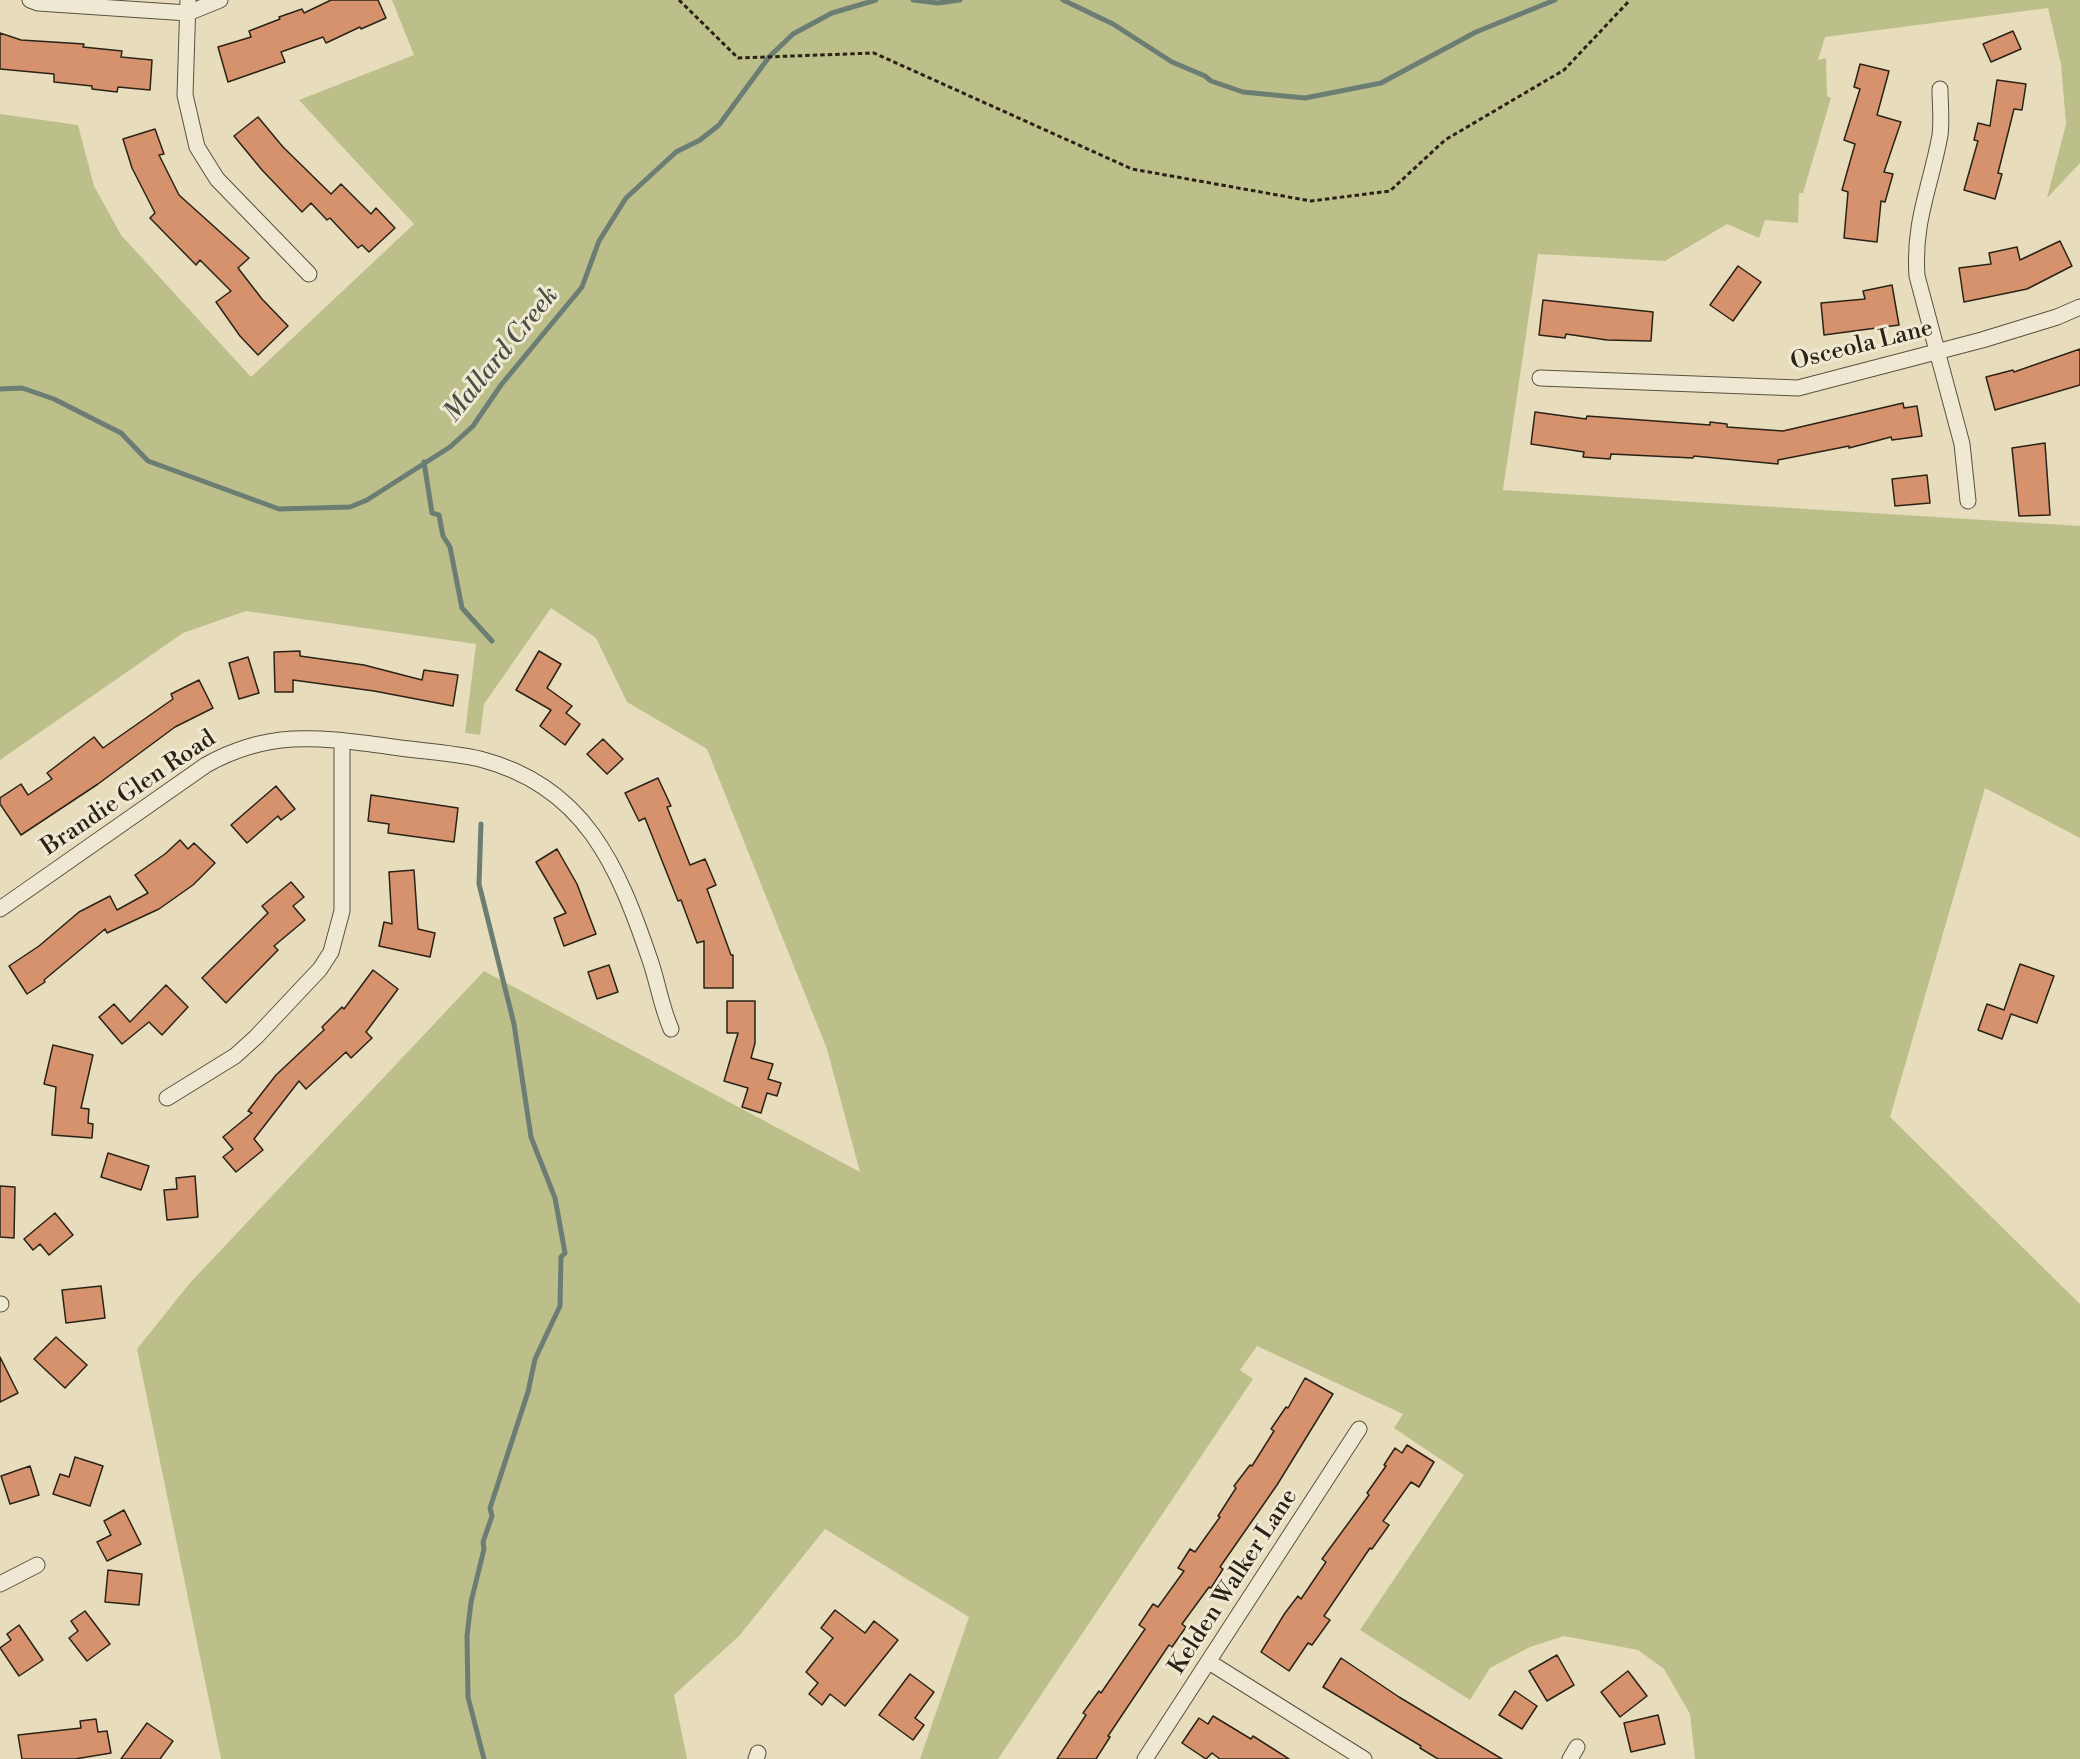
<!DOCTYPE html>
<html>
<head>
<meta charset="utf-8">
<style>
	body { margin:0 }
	canvas { display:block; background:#e7ddbc }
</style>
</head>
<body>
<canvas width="2080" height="1759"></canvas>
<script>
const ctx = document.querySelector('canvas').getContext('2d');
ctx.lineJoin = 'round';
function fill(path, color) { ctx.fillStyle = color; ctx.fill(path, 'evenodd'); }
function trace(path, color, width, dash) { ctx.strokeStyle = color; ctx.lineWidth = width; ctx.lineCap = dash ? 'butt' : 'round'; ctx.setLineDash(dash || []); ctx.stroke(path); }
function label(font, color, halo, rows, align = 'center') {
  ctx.font = font + ' "Libre Bodoni",serif'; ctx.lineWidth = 6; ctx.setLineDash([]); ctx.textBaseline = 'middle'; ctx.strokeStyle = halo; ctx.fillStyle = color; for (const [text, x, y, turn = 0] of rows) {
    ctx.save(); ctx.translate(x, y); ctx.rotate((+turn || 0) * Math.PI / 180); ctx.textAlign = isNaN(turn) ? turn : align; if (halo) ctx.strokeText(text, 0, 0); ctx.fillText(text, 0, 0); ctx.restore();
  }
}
fill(new Path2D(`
	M 392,0 L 2080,0 L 2080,163 L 2047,198 L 2066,124 L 2061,64 L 2048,8 L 1825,37 L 1818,60 L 1826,58 L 1827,96 L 1831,98 L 1803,193 L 1799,193 L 1798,223 L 1765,220 L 1759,238 L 1727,224 L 1665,261 L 1538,254 L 1503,490 L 2080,526 L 2080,838 L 1985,788 L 1890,1117 L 2080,1304 L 2080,1759 L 1695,1759 L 1690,1714 L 1664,1669 L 1638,1650 L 1564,1636 L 1530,1647 L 1490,1668 L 1470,1700 L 1360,1630 L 1464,1475 L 1394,1428 L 1403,1414 L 1257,1346 L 1240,1370 L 1253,1379 L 998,1759 L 920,1759 L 969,1617 L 825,1529 L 739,1636 L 674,1695 L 687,1759 L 221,1759 L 137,1349 L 189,1284 L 484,971 L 860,1172 L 827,1049 L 707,749 L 627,702 L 596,638 L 551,608 L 484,704 L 480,735 L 465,733 L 476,644 L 246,611 L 183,633 L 0,760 L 0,114 L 78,125 L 94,186 L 121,235 L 251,377 L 414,224 L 299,100 L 414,55 Z`), '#bdbf8b');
trace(new Path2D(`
	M 913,0 L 938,3 L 960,0
	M 1063,0 L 1113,24 L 1172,62 L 1205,76 L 1211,81 L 1243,92 L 1305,98 L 1381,83 L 1476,32 L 1555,0
	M 0,389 L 22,388 L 54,399 L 121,433 L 148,461 L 279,509 L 350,507 L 367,500 L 450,447 L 473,426 L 501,385 L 582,287 L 599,241 L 626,198 L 676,152 L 700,140 L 719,125 L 769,57 L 793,34 L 832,13 L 876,0
	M 424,462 L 432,513 L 439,515 L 443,536 L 450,547 L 462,608 L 492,641
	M 481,824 L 479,884 L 514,1024 L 531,1137 L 555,1198 L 565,1253 L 561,1257 L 560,1306 L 535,1359 L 528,1392 L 490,1508 L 492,1516 L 483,1542 L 484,1549 L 471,1602 L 467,1636 L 468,1697 L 484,1759`), '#6c7e74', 5);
const building = new Path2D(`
	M 331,0 L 378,0 L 386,18 L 361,29 L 360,27 L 326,43 L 323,37 L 281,52 L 285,62 L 228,82 L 218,47 L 251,37 L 249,31 L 280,19 L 279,17 L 302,9 L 304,13 Z
	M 2013,31 L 2021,49 L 1991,62 L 1983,44 Z
	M 0,33 L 21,40 L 84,44 L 83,47 L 122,51 L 121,57 L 152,60 L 150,90 L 118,87 L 117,92 L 92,89 L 92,86 L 54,82 L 54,74 L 0,69 Z
	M 1860,64 L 1889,71 L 1877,115 L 1901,122 L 1884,172 L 1893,174 L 1885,202 L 1881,201 L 1877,242 L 1844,238 L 1848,192 L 1842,190 L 1855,144 L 1844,140 L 1860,89 L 1854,87 Z
	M 1997,80 L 2026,84 L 2022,110 L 2014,109 L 1998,173 L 2002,174 L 1995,199 L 1964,190 L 1978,141 L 1974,140 L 1978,123 L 1990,126 Z
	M 258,117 L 283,147 L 331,194 L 341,184 L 371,214 L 376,208 L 395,228 L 369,252 L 362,245 L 358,248 L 330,218 L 327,220 L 311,203 L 302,212 L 262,170 L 234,136 Z
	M 155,129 L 164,154 L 159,155 L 179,195 L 249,258 L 238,268 L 262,299 L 288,326 L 258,355 L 240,336 L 216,302 L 231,291 L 200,260 L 196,265 L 150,218 L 155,213 L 132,168 L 123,139 Z
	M 2060,241 L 2072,266 L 2027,289 L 1964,302 L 1959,268 L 1991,264 L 1989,253 L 2017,247 L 2020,260 Z
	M 1738,266 L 1761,282 L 1733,321 L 1710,305 Z
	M 1892,285 L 1899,325 L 1824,335 L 1821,303 L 1865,299 L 1863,291 Z
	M 1543,300 L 1653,312 L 1651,341 L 1607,340 L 1566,334 L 1565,338 L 1539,335 Z
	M 2080,349 L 2080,385 L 1995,410 L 1986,377 L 2013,370 L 2014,372 Z
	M 1903,403 L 1904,408 L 1917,406 L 1922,436 L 1892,440 L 1891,437 L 1849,448 L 1849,446 L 1778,460 L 1778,464 L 1694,456 L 1693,458 L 1611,454 L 1610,459 L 1583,457 L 1584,452 L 1531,444 L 1535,412 L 1586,419 L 1587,416 L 1710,425 L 1710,422 L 1727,424 L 1727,427 L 1783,431 Z
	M 2045,443 L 2050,515 L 2019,516 L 2012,448 Z
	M 1927,475 L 1930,503 L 1895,506 L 1892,479 Z
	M 300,651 L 300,656 L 364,665 L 422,680 L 424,670 L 458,675 L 453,706 L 374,691 L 293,680 L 293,692 L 275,692 L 274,652 Z
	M 539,651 L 561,664 L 547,688 L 572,706 L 566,713 L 580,724 L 565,745 L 540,726 L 551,710 L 516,690 Z
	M 248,657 L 259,693 L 239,699 L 229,663 Z
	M 199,680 L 213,708 L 175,727 L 98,784 L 21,835 L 0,804 L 0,798 L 21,784 L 28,795 L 52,779 L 47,773 L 94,737 L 103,748 L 173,699 L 171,694 Z
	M 603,739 L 623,759 L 607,774 L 587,754 Z
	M 658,778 L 671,806 L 667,807 L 690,865 L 705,859 L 716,885 L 707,889 L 731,955 L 733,955 L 733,988 L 704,988 L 704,941 L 697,943 L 681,900 L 678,901 L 645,818 L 639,821 L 625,793 Z
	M 276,786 L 295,809 L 281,820 L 278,816 L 247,843 L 231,825 Z
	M 371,795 L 458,808 L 454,842 L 388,833 L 389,824 L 368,821 Z
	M 180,840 L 188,849 L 194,843 L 215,863 L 193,885 L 159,909 L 107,933 L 105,929 L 44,980 L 45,982 L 27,994 L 9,966 L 39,946 L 79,912 L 110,896 L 117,910 L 148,893 L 135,875 L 165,854 Z
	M 557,849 L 577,884 L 596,934 L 564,946 L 554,918 L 566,913 L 536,862 Z
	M 414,870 L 418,929 L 435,933 L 430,957 L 379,946 L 384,922 L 392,924 L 389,872 Z
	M 291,882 L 304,897 L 293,906 L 305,920 L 274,946 L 278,950 L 226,1003 L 202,978 L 268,913 L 262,906 Z
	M 2020,964 L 2054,976 L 2037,1023 L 2011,1014 L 2002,1039 L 1978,1030 L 1987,1004 L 2004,1010 Z
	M 609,965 L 618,992 L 597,999 L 588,972 Z
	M 373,970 L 398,989 L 366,1032 L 372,1038 L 351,1058 L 346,1052 L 306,1089 L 299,1081 L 254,1139 L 263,1150 L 236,1172 L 223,1157 L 233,1149 L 223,1137 L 252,1113 L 248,1111 L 276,1075 L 324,1030 L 322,1027 L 342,1007 L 344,1009 Z
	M 166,985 L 188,1007 L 162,1035 L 149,1022 L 122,1044 L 99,1017 L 114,1004 L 130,1022 Z
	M 727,1001 L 755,1001 L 755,1043 L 751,1058 L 773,1064 L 768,1079 L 781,1083 L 777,1096 L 767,1093 L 761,1113 L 742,1107 L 748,1088 L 724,1081 L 738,1033 L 727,1033 Z
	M 53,1045 L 93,1055 L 81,1108 L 89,1109 L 88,1123 L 93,1124 L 92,1138 L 52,1135 L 56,1087 L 44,1084 Z
	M 108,1153 L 149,1166 L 141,1190 L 101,1177 Z
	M 195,1176 L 198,1217 L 167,1220 L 164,1190 L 177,1189 L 176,1178 Z
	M 0,1186 L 15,1187 L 14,1238 L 0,1237 Z
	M 55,1213 L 73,1235 L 49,1255 L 40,1244 L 33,1250 L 24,1239 Z
	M 101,1286 L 105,1318 L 66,1323 L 62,1290 Z
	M 56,1337 L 87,1365 L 65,1388 L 34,1359 Z
	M 0,1357 L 18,1393 L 0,1402 Z
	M 1305,1378 L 1333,1394 L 1277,1485 L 1220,1567 L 1223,1569 L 1211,1588 L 1209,1587 L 1182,1624 L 1186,1627 L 1172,1647 L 1169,1645 L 1108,1736 L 1110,1737 L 1096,1759 L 1057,1759 L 1086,1715 L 1083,1713 L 1099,1691 L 1101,1693 L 1145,1629 L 1139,1625 L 1153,1604 L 1158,1607 L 1184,1571 L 1178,1568 L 1190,1549 L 1195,1552 L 1220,1517 L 1218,1516 L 1236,1488 L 1234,1486 L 1250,1465 L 1252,1466 L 1274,1431 L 1271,1429 L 1286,1407 L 1288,1408 Z
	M 1407,1445 L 1434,1462 L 1419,1487 L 1411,1482 L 1383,1521 L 1389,1525 L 1372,1549 L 1370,1548 L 1324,1616 L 1330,1620 L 1312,1645 L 1308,1643 L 1289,1671 L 1261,1652 L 1285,1613 L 1298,1596 L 1301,1599 L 1326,1562 L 1322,1559 L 1369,1495 L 1367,1493 L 1386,1466 L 1384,1465 L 1395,1448 L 1402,1453 Z
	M 75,1457 L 103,1466 L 90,1506 L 53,1494 L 60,1474 L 69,1477 Z
	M 30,1466 L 39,1495 L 10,1504 L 1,1476 Z
	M 124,1510 L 141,1544 L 107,1561 L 97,1542 L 111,1535 L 104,1521 Z
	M 108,1570 L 142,1574 L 139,1605 L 105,1602 Z
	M 835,1610 L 865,1633 L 874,1621 L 898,1640 L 845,1706 L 830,1694 L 822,1705 L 809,1694 L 818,1683 L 806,1672 L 833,1638 L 821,1628 Z
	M 85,1611 L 110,1644 L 87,1661 L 69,1638 L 78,1631 L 71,1621 Z
	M 19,1625 L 43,1660 L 19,1676 L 0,1648 L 11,1640 L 7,1634 Z
	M 1557,1655 L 1574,1685 L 1547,1701 L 1529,1671 Z
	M 1341,1658 L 1399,1697 L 1502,1759 L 1438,1759 L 1420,1748 L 1421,1746 L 1323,1687 Z
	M 1628,1671 L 1647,1696 L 1620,1717 L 1601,1692 Z
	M 910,1674 L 934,1692 L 915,1718 L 924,1725 L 913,1740 L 879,1715 Z
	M 1515,1691 L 1537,1706 L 1522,1729 L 1499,1715 Z
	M 1658,1715 L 1665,1744 L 1631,1752 L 1624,1723 Z
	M 1213,1716 L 1251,1739 L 1253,1736 L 1289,1759 L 1220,1759 L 1212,1753 L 1206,1759 L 1182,1743 L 1199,1718 L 1208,1724 Z
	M 96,1719 L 98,1732 L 107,1731 L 111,1753 L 75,1759 L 22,1759 L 18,1735 L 81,1728 L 80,1721 Z
	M 147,1723 L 173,1741 L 160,1759 L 121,1759 Z`);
fill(building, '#d5926d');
trace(building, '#2b2217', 1.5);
const street = new Path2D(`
	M 30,0 L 38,3 L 188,13 L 220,0
	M 188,0 L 185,95 L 197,147 L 217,179 L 309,274
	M 1940,89 C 1940,103 1942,120 1940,135 C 1931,186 1913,221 1917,276 L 1962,444 L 1968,501
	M 1540,378 L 1798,388 L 1982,340 L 2057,317 L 2080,307
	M 0,909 L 206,765 C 269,730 317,737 386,746 C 417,751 450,752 480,759 C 585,786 618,866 650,960 C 658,983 661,1006 671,1029
	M 167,1098 L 235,1056 L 256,1037 L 320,969 L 331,952 L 342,911 L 342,741
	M 0,1304 L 1,1304
	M 0,1584 L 37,1565
	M 1209,1662 L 1364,1759
	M 756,1759 L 758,1753
	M 1145,1759 L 1359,1429
	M 1570,1759 L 1577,1747`);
trace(street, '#5a5140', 17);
trace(new Path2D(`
	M 679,0 L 738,58 L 874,53 L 1132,169 L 1311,201 L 1390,191 L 1445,140 L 1564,70 L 1630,0`), '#2b2217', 3, [4.5, 3]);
trace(street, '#efe9d3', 15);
label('24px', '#2b2217', '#efe9d3', [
	["Osceola Lane",1862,346,-14],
	["Brandie Glen Road",129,794,-34],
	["Kelden Walker Lane",1234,1582,-57]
]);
label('italic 26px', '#4b5046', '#efe9d3', [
	["Mallard Creek",502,355,-51]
]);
</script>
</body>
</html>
